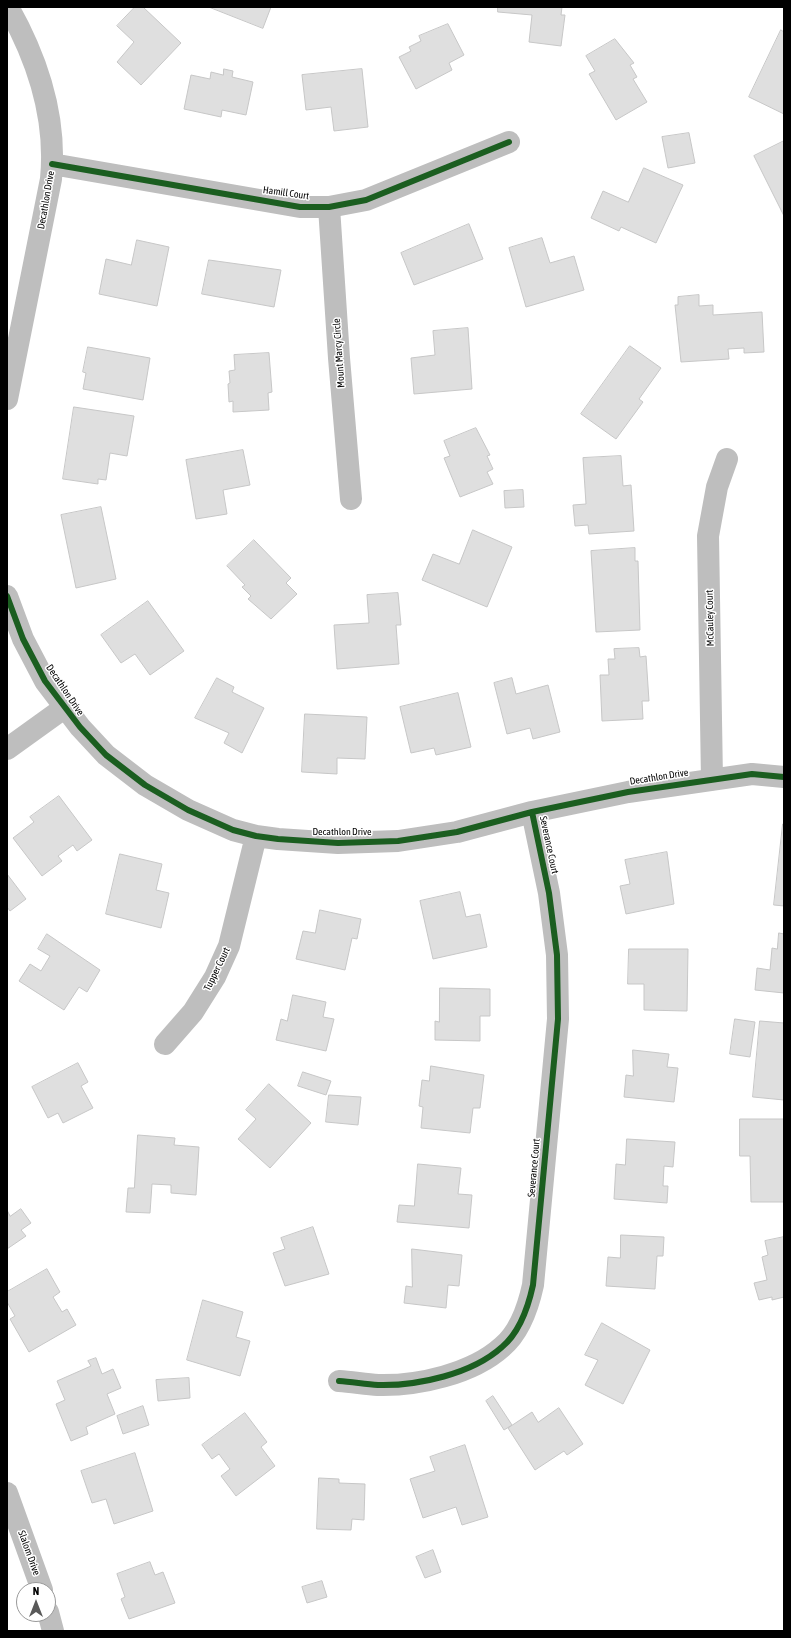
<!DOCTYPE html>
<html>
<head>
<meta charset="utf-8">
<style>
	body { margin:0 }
	#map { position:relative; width:791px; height:1638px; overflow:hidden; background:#fff; font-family:"Asap Condensed",sans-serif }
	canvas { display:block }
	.frame { position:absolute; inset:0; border:8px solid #000; pointer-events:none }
	.north { position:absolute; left:16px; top:1582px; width:40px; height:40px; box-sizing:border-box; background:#fff; border:1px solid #999; border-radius:50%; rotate:0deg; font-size:11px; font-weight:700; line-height:16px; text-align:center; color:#000 }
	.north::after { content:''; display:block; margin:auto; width:14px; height:18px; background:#595959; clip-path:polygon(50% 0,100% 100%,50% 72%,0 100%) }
</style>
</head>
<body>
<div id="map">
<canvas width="791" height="1638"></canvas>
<div class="frame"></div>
<div class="north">N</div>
</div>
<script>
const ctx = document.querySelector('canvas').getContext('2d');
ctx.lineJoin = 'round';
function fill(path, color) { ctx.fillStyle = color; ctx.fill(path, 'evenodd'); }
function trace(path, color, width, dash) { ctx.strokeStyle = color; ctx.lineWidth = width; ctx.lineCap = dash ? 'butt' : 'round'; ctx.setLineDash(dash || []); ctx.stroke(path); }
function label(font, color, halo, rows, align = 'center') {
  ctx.font = font + ' "Asap Condensed",sans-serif'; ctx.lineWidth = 3; ctx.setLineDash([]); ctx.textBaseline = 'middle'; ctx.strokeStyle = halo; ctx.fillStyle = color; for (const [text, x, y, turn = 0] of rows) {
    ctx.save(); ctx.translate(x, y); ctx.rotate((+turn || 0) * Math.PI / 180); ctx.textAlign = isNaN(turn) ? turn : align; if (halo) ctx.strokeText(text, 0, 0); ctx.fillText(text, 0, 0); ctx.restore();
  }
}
const building = new Path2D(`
	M 135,7 L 143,7 L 181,43 L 141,85 L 117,62 L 134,42 L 117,26 Z
	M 209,7 L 271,7 L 263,28 Z
	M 498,7 L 562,7 L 561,15 L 565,15 L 561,46 L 529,42 L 532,15 L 498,12 Z
	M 448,24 L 464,55 L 449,63 L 452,70 L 416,89 L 399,57 L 411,51 L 409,47 L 421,41 L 419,36 Z
	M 781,30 L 784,32 L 784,114 L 749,97 Z
	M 615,39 L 634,63 L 630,65 L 637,77 L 633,79 L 647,102 L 616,120 L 589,74 L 595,71 L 586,56 Z
	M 224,69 L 233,71 L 232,77 L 253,82 L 246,115 L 222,110 L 221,117 L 184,109 L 191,75 L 210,79 L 211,72 L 223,75 Z
	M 362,69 L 368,127 L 334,131 L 331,107 L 306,110 L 302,75 Z
	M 689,133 L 695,163 L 668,168 L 662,137 Z
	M 784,141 L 784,216 L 754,156 Z
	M 644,168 L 683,185 L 656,243 L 621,227 L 619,231 L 591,218 L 603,191 L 628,202 Z
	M 469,224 L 483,259 L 414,285 L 401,253 Z
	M 542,238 L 550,263 L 574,256 L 584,290 L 526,307 L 509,248 Z
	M 137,240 L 169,247 L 157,306 L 99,294 L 106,259 L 131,265 Z
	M 209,260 L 281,270 L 274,307 L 202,294 Z
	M 699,295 L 699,306 L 713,305 L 713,315 L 762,312 L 764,352 L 744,353 L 744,348 L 728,349 L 729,359 L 681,362 L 675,305 L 678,305 L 678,297 Z
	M 468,328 L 472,389 L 414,394 L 411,358 L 435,355 L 433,331 Z
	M 630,346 L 661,368 L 639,399 L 643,402 L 616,439 L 581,414 Z
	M 88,347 L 150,358 L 143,400 L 83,389 L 86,373 L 83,372 Z
	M 269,353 L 272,392 L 268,393 L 269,410 L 233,412 L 233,401 L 229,402 L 228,384 L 230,383 L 229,371 L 235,370 L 234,355 Z
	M 74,407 L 134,416 L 127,456 L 110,453 L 106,480 L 98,479 L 98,484 L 63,479 Z
	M 476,428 L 490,455 L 487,456 L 493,469 L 487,472 L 493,484 L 460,497 L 444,458 L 450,456 L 444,441 Z
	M 243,450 L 250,485 L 223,490 L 227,514 L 196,519 L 186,460 Z
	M 621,456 L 623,486 L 631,485 L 634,531 L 589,534 L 588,525 L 575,526 L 573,505 L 586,504 L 583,458 Z
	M 523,490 L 524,507 L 505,508 L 504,491 Z
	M 101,507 L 116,579 L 76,588 L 61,515 Z
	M 473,530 L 512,547 L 487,607 L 422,580 L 433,554 L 459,564 Z
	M 254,540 L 291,578 L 286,583 L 297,594 L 271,619 L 248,599 L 251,596 L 242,587 L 245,585 L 227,566 Z
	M 635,548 L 635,561 L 638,561 L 640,630 L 596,632 L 591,551 Z
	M 398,593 L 401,625 L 396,625 L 399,664 L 337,669 L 334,625 L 369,623 L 367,595 Z
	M 148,601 L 184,651 L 150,675 L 135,654 L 121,663 L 101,635 Z
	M 639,648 L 640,657 L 646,656 L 649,701 L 642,701 L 643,719 L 602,721 L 600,675 L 609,675 L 608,659 L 615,659 L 614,649 Z
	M 217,678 L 234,687 L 232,692 L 264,708 L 242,753 L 224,743 L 229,733 L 195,718 Z
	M 512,678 L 516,694 L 548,685 L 560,732 L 533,739 L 530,728 L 507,734 L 494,683 Z
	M 458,693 L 471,747 L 436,755 L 434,748 L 411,753 L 400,707 Z
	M 305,714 L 367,717 L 365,759 L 337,758 L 337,774 L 302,772 Z
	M 59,796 L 92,840 L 77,851 L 73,845 L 58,856 L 62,861 L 42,876 L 13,838 L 34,822 L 30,817 Z
	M 783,824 L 784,824 L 784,906 L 774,905 Z
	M 667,852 L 674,904 L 626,914 L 620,886 L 630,884 L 625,860 Z
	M 120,854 L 162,864 L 156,890 L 169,893 L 161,928 L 106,914 Z
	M 7,874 L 26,899 L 10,911 L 7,907 Z
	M 460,892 L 466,917 L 480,914 L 487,947 L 433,959 L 420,901 Z
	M 320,910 L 361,919 L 357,939 L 352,938 L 345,970 L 296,959 L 303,931 L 315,933 Z
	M 779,933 L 784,934 L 784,993 L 755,990 L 757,968 L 770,970 L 772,948 L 777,949 Z
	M 47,934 L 100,970 L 87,992 L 79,987 L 64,1010 L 19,981 L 30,964 L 41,971 L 50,956 L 38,949 Z
	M 629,949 L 688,949 L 687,1011 L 644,1010 L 644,984 L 628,984 Z
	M 440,988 L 490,989 L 490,1016 L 480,1016 L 480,1041 L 435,1040 L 435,1021 L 439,1022 Z
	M 293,995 L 326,1002 L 323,1017 L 334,1019 L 326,1051 L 276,1040 L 281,1019 L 287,1021 Z
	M 735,1019 L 755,1022 L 750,1057 L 730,1054 Z
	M 760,1021 L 784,1023 L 784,1100 L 753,1097 Z
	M 633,1050 L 669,1054 L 667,1067 L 678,1068 L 674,1102 L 624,1097 L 626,1075 L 633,1076 Z
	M 78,1063 L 88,1082 L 81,1086 L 93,1108 L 63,1123 L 58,1113 L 48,1118 L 32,1087 Z
	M 431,1066 L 484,1075 L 480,1108 L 473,1108 L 470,1133 L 421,1128 L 423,1107 L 419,1106 L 422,1080 L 429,1081 Z
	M 303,1072 L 331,1081 L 326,1095 L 298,1086 Z
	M 269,1084 L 311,1123 L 270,1168 L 238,1139 L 256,1119 L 246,1110 Z
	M 329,1095 L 361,1097 L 358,1125 L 326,1122 Z
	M 740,1119 L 784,1119 L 784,1202 L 751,1202 L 750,1156 L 740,1156 Z
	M 138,1135 L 175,1138 L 174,1145 L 199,1147 L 196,1195 L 171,1193 L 171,1185 L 152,1184 L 150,1213 L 126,1212 L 128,1188 L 134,1188 Z
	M 627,1139 L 675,1142 L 673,1167 L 664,1166 L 663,1186 L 668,1186 L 667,1203 L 614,1199 L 616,1164 L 625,1165 Z
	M 418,1164 L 461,1168 L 458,1194 L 472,1195 L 469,1228 L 397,1222 L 399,1205 L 414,1206 Z
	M 21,1209 L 31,1223 L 21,1230 L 26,1236 L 7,1249 L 7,1210 L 10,1216 Z
	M 313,1227 L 329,1274 L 285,1286 L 273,1253 L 285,1249 L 281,1238 Z
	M 621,1235 L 664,1237 L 663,1256 L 657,1256 L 655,1289 L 606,1286 L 608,1257 L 620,1258 Z
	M 784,1237 L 784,1297 L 772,1300 L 772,1297 L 759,1300 L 754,1283 L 767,1280 L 762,1257 L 768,1255 L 765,1241 Z
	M 412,1249 L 462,1255 L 459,1286 L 448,1285 L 446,1308 L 404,1303 L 406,1286 L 412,1287 Z
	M 47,1269 L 60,1292 L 53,1297 L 62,1312 L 67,1309 L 76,1325 L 29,1352 L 10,1319 L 15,1316 L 7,1302 L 7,1292 Z
	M 203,1300 L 243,1312 L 236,1337 L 250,1341 L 240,1376 L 187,1360 Z
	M 602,1323 L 650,1350 L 623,1404 L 585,1385 L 598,1360 L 585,1355 Z
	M 96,1358 L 102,1374 L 113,1369 L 121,1388 L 107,1394 L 115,1414 L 86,1427 L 88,1434 L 71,1441 L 56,1404 L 65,1400 L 57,1381 L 91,1366 L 88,1361 Z
	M 189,1378 L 190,1398 L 158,1401 L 156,1380 Z
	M 493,1396 L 512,1425 L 504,1430 L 486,1401 Z
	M 143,1406 L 149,1425 L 123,1434 L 117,1416 Z
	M 559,1408 L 583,1444 L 567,1455 L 564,1451 L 535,1470 L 508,1428 L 532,1412 L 538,1422 Z
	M 245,1413 L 267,1442 L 261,1447 L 275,1466 L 236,1496 L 221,1476 L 230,1469 L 219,1454 L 212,1459 L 202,1445 Z
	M 465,1445 L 488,1517 L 462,1525 L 456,1507 L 423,1518 L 410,1479 L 435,1471 L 430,1457 Z
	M 135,1453 L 153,1511 L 114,1524 L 106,1499 L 92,1503 L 81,1471 Z
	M 319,1478 L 339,1479 L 339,1483 L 365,1484 L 364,1520 L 352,1519 L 351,1530 L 317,1529 Z
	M 433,1550 L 441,1572 L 425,1578 L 416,1557 Z
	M 150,1562 L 155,1575 L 163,1572 L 175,1603 L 129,1619 L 121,1599 L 125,1597 L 117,1574 Z
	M 322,1581 L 327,1597 L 307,1603 L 302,1587 Z`);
fill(building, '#dfdfdf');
trace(building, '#c7c7c7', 1);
trace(new Path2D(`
	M 52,164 L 300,207 L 329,207 L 366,200 L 509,142
	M 329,207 L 339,358 L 351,499
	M 7,399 L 51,179 C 57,117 38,60 8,7
	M 7,596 L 23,639 L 45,681 L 80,727 L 106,755 L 145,785 L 188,810 L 233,830 L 256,836 L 278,839 L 338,843 L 398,841 L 457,832 L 532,812 L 628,792 L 752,774 L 784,777
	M 7,749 L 64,708
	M 712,780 L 708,536 L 717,487 L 727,459
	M 165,1044 L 193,1012 L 215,977 L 229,946 L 256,836
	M 339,1381 C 352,1382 365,1384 378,1385 C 418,1386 472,1374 502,1347 C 520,1332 528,1308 533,1285 L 558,1019 L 557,955 L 549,893 L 532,812
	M 7,1493 L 42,1590
	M 48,1612 L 53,1631`), '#bebebe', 22);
trace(new Path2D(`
	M 52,164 L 300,207 L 329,207 L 366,200 L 509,142
	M 7,596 L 23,639 L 45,681 L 80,727 L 106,755 L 145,785 L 188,810 L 233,830 L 256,836 L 278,839 L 338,843 L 398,841 L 457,832 L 532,812 L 628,792 L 752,774 L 784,777
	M 339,1381 C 352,1382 365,1384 378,1385 C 418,1386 472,1374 502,1347 C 520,1332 528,1308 533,1285 L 558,1019 L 557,955 L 549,893 L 532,812`), '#1b5e20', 6);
label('10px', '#000', '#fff', [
	["Hamill Court",286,193,8],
	["Decathlon Drive",46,200,-80],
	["Mount Marcy Circle",339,353,-94],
	["McCauley Court",710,618,-91],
	["Decathlon Drive",65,690,56],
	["Decathlon Drive",659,777,-9],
	["Decathlon Drive",342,832],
	["Severance Court",549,845,78],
	["Tupper Court",217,969,-64],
	["Severance Court",534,1168,-85],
	["Slalom Drive",29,1553,70]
]);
</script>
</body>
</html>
